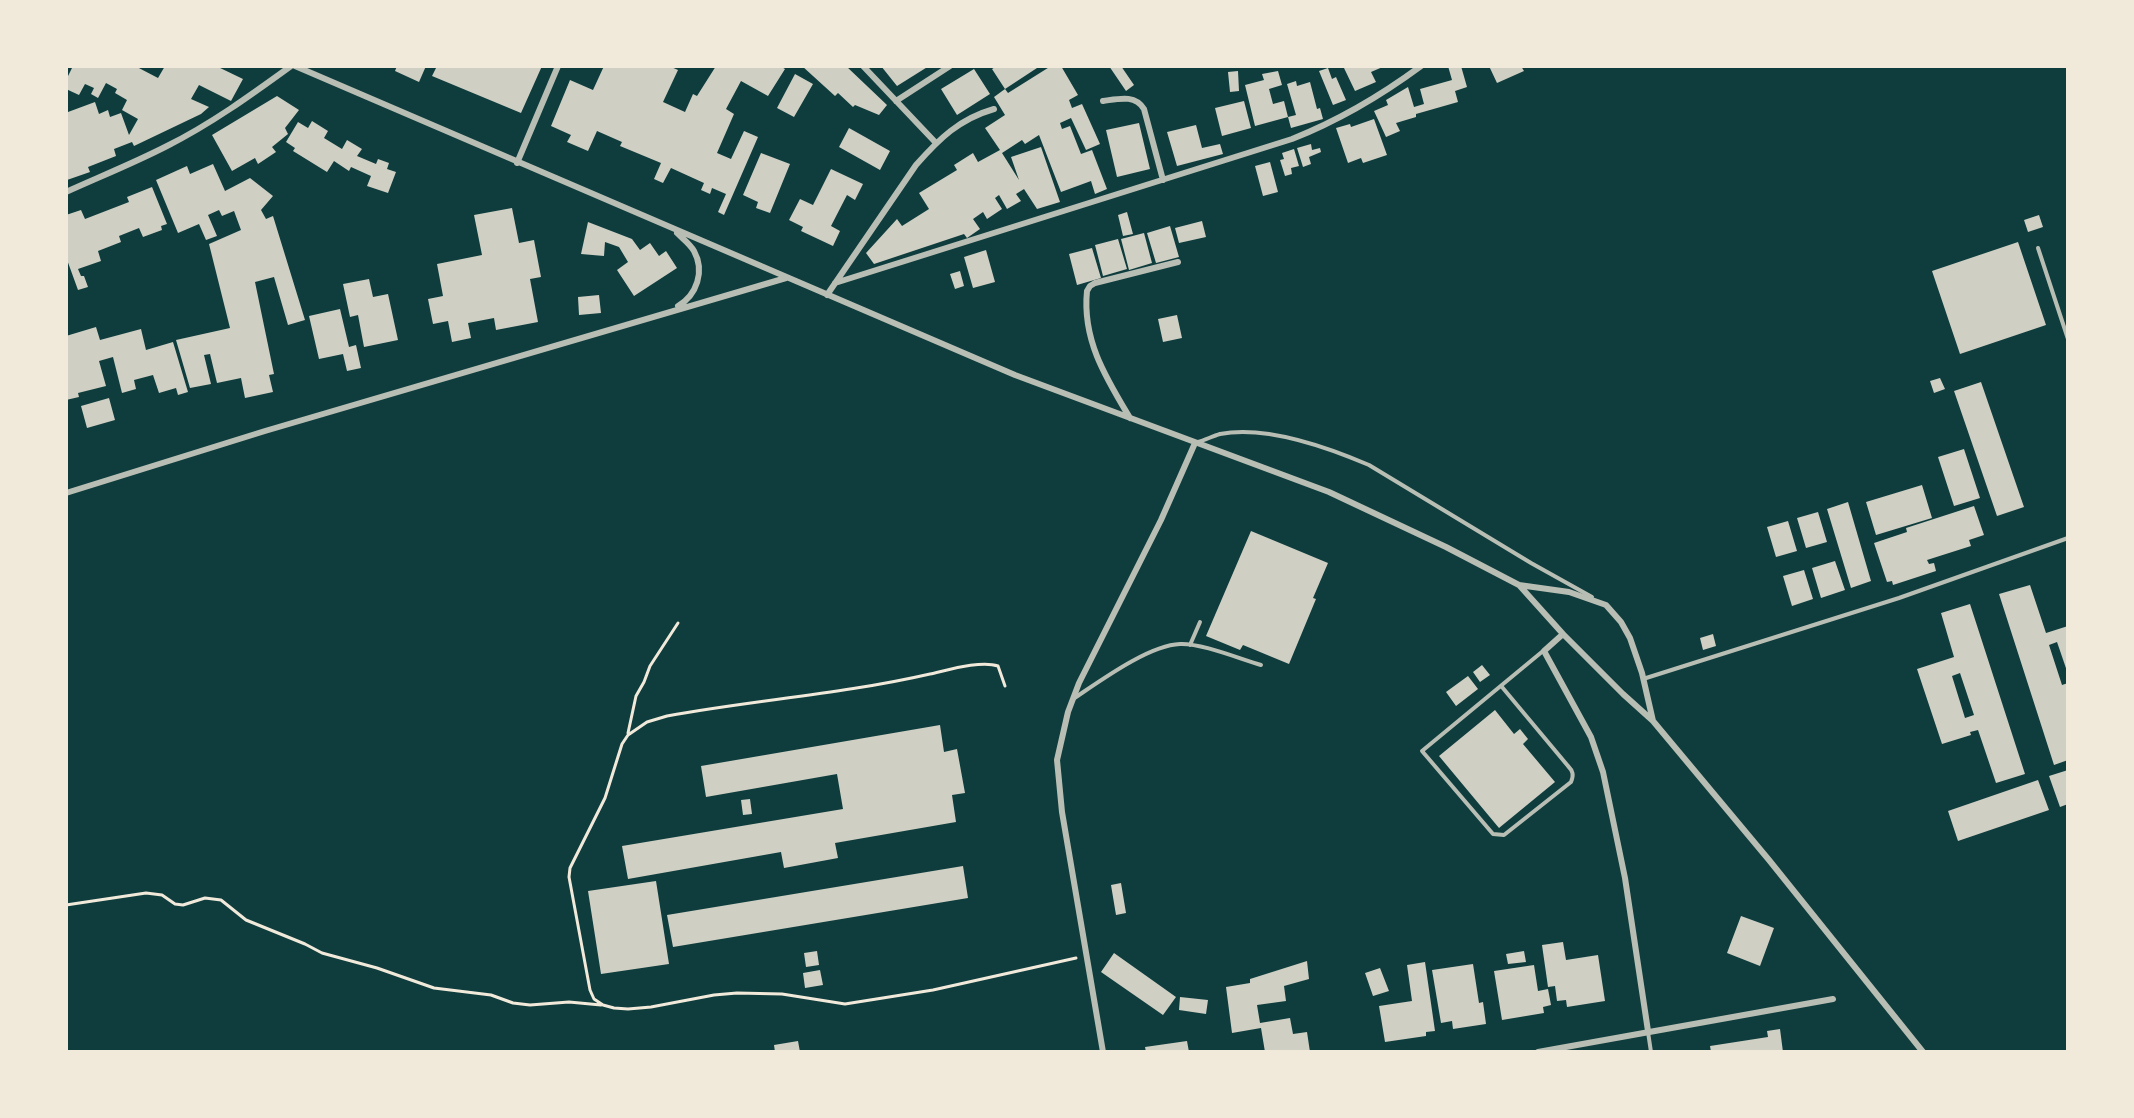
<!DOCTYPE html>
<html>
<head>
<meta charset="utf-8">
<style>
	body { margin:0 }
	#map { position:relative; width:2134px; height:1118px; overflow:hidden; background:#0f3d3e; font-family:Commissioner,sans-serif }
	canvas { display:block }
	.frame { position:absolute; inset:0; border:68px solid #f1e9da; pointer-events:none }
</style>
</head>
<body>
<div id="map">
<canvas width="2134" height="1118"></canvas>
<div class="frame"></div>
</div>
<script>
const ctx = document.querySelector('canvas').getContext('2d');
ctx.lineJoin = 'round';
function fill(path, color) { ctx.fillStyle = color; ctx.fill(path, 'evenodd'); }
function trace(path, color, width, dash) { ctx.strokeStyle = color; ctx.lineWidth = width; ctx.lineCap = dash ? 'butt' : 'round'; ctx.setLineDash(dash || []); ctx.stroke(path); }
fill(new Path2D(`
	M 67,66 L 135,66 L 158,78 L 165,66 L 216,66 L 243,79 L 231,101 L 199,85 L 191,99 L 209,107 L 201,114 L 134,146 L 132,142 L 114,149 L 116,156 L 88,167 L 90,172 L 67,180 L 66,107 L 68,112 L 95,102 L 99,114 L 108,110 L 110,117 L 121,113 L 129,135 L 138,119 L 122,110 L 127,100 L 115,93 L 117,89 L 106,83 L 98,98 L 91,94 L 94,88 L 85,84 L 79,95 L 66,89 L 66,80 L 72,68 Z
	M 397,66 L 426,66 L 419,82 L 395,71 Z
	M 437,66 L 542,66 L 521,113 L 432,76 Z
	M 604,66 L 669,66 L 678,70 L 663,102 L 685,112 L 693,94 L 697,96 L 716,66 L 719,68 L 720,66 L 780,66 L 785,69 L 768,96 L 741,81 L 726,109 L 734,114 L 717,153 L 731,159 L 744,131 L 758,137 L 724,215 L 718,212 L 726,194 L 712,188 L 710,194 L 701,190 L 704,183 L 671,168 L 663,183 L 654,179 L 661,163 L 620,146 L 622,142 L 597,131 L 588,151 L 567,142 L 571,135 L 551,126 L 570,80 L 593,90 Z
	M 802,66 L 846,66 L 887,105 L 879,115 L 855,105 L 853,107 L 838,93 L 835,96 Z
	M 881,66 L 929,66 L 897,86 Z
	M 997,66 L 1035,66 L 1037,68 L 1005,89 L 992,69 Z
	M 1051,66 L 1061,66 L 1078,95 L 1069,100 L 1072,108 L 1082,104 L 1100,144 L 1086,150 L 1071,118 L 1060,123 L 1062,129 L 1070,126 L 1081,154 L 1092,150 L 1107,189 L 1095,194 L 1091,181 L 1061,192 L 1039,135 L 1025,144 L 1022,140 L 1002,153 L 1019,180 L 1011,157 L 1041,147 L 1060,202 L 1037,209 L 1024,189 L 1016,194 L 1021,201 L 1007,209 L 999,195 L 995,198 L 1002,209 L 987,219 L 983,212 L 973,219 L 980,229 L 967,238 L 964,234 L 874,264 L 866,253 L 897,219 L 902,226 L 929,209 L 919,193 L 957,170 L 954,165 L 973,153 L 978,162 L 1000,150 L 985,128 L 1005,115 L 994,97 L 1005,89 L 1008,93 Z
	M 1109,66 L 1121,66 L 1134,85 L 1126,91 Z
	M 1350,66 L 1385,66 L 1371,72 L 1376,82 L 1355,91 L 1344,68 Z
	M 1448,66 L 1461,66 L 1467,87 L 1455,91 L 1458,102 L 1416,114 L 1416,117 L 1396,123 L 1400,131 L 1386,137 L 1374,111 L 1388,105 L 1386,100 L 1408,87 L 1414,107 L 1424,104 L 1420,89 L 1452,80 Z
	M 1489,66 L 1521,66 L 1524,71 L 1497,83 Z
	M 1328,68 L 1332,79 L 1336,77 L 1346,100 L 1333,105 L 1319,71 Z
	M 974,69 L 990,94 L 957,115 L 941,89 Z
	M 1238,71 L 1239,91 L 1230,92 L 1228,72 Z
	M 1278,71 L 1282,85 L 1269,89 L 1273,104 L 1284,101 L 1288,117 L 1255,126 L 1245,85 L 1264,80 L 1262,74 Z
	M 795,74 L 813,84 L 794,117 L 777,108 Z
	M 1296,81 L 1297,86 L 1310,82 L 1317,109 L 1320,108 L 1323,119 L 1291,128 L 1288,117 L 1296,115 L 1287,84 Z
	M 277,96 L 299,110 L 285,128 L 288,134 L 272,147 L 276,152 L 258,164 L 255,158 L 232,171 L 212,135 Z
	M 1244,101 L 1251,128 L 1222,136 L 1215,108 Z
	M 1374,119 L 1387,155 L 1363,163 L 1361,158 L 1348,163 L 1336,128 L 1350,124 L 1351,127 Z
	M 312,121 L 328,131 L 324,138 L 342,149 L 347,140 L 362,149 L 357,156 L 376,164 L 378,159 L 389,163 L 387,169 L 396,172 L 388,193 L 367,186 L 371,176 L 351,167 L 349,171 L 334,161 L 327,172 L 293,151 L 295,148 L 286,142 L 298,122 L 308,128 Z
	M 1139,123 L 1150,169 L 1117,177 L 1106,130 Z
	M 1196,125 L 1202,148 L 1220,144 L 1223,154 L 1177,166 L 1167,132 Z
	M 849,128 L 890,151 L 880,170 L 839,147 Z
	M 1311,144 L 1312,150 L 1320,148 L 1321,152 L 1309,157 L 1311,164 L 1303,167 L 1297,148 Z
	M 1294,149 L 1299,166 L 1291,168 L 1292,174 L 1285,176 L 1280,160 L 1284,159 L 1282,153 Z
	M 761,153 L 790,164 L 770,213 L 756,208 L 758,202 L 743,195 Z
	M 1270,162 L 1278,192 L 1263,196 L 1255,166 Z
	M 213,164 L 225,191 L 250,178 L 273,196 L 261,210 L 266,219 L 273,216 L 305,320 L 288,325 L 274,277 L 255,282 L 274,374 L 269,375 L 273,392 L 245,398 L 241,378 L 217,383 L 210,354 L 204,355 L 211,384 L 190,388 L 176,340 L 230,328 L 209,244 L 241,230 L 234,211 L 222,216 L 219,210 L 208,215 L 217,236 L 206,240 L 199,224 L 178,233 L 156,180 L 187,166 L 190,174 Z
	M 831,169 L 863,184 L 855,200 L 847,195 L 831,226 L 840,231 L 833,246 L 801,231 L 803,227 L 789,220 L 800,199 L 813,205 Z
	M 152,187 L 167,224 L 161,226 L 162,230 L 143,237 L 139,228 L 119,236 L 121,242 L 98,251 L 101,261 L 78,269 L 81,276 L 84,276 L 88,287 L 78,290 L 66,257 L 66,215 L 81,210 L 85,219 L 129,202 L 127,197 Z
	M 512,208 L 519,243 L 534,240 L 541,277 L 530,279 L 538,322 L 496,330 L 494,318 L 468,323 L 471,338 L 452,342 L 448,321 L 433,324 L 428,299 L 443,296 L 437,264 L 482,255 L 474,215 Z
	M 1127,212 L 1133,234 L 1123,236 L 1118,215 Z
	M 2039,215 L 2043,227 L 2028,232 L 2024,220 Z
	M 1202,221 L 1206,237 L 1179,243 L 1175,228 Z
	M 588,222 L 632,239 L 640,250 L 650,243 L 659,256 L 666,251 L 677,268 L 634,296 L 617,270 L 628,262 L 619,247 L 605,242 L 604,256 L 581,254 Z
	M 1170,226 L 1179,257 L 1156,263 L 1147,233 Z
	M 1144,233 L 1152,263 L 1129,270 L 1121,239 Z
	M 1118,239 L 1127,269 L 1103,276 L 1095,245 Z
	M 2018,242 L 2046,325 L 1960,354 L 1932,271 Z
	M 1092,248 L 1101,278 L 1077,285 L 1069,254 Z
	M 986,250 L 995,282 L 973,288 L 964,257 Z
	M 960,271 L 964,286 L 955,289 L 950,274 Z
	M 369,279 L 373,297 L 388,294 L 398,340 L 364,347 L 358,315 L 350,317 L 343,284 Z
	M 599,295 L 601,313 L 579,315 L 578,297 Z
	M 340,309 L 349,347 L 356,345 L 361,368 L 347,371 L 343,354 L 319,359 L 309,316 Z
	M 1177,315 L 1182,338 L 1163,342 L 1158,319 Z
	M 96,327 L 100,340 L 141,329 L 146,350 L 173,342 L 188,392 L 178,395 L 176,388 L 159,393 L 153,375 L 134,380 L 136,389 L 122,393 L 113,357 L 99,361 L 106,386 L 78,393 L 79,397 L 66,400 L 66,359 L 68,359 L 66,336 Z
	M 1940,378 L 1945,389 L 1934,393 L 1930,381 Z
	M 1981,382 L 2024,507 L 1997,516 L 1954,391 Z
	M 109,398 L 115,420 L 87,428 L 81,406 Z
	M 1964,449 L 1980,498 L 1954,506 L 1938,457 Z
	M 1922,485 L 1932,518 L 1876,535 L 1866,502 Z
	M 1848,502 L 1871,581 L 1851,588 L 1827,509 Z
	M 1974,506 L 1984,535 L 1969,540 L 1971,546 L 1927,560 L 1929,564 L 1934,563 L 1936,571 L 1893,585 L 1892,581 L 1887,582 L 1874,543 L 1907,532 L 1906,528 Z
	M 1818,512 L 1827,542 L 1806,548 L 1797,518 Z
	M 1788,521 L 1797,551 L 1776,557 L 1767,527 Z
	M 1251,531 L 1328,563 L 1313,598 L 1316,599 L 1289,664 L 1243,645 L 1240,650 L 1206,636 Z
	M 1835,561 L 1845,590 L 1821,598 L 1812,568 Z
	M 1804,570 L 1813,599 L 1792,606 L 1783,576 Z
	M 2030,585 L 2046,633 L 2068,626 L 2068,674 L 2057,642 L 2049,645 L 2062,685 L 2068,683 L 2068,698 L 2066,698 L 2068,760 L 2054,765 L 1999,594 Z
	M 1970,604 L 2025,774 L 1996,783 L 1978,730 L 1970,732 L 1971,735 L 1942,744 L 1917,669 L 1954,657 L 1941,613 ZM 1960,673 L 1974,715 L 1965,718 L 1952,676 Z
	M 1713,634 L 1716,646 L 1703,650 L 1700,638 Z
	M 1482,665 L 1490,675 L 1480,682 L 1473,672 Z
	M 1468,676 L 1478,689 L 1456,706 L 1446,692 Z
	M 1495,710 L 1514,734 L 1520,729 L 1528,739 L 1523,744 L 1555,782 L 1499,828 L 1439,756 Z
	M 940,725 L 944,752 L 957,749 L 965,793 L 952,795 L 956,822 L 835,843 L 838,858 L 784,868 L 781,852 L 628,879 L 622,846 L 843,809 L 837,774 L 706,797 L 701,766 Z
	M 2068,770 L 2068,804 L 2060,807 L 2049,776 Z
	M 2038,780 L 2049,810 L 1958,841 L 1948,811 Z
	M 750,799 L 752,814 L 743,815 L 741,800 Z
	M 963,866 L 968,898 L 673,947 L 667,915 Z
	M 656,881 L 669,964 L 601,974 L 588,891 Z
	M 1121,883 L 1126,913 L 1116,915 L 1111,885 Z
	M 1741,916 L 1774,928 L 1760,966 L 1727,953 Z
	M 1563,942 L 1566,960 L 1598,955 L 1605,1001 L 1567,1007 L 1566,1000 L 1557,1001 L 1555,986 L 1548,987 L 1542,945 Z
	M 817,951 L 819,965 L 806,967 L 804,953 Z
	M 1524,951 L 1526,962 L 1508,964 L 1506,954 Z
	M 1114,953 L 1176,997 L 1163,1015 L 1101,972 Z
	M 1307,961 L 1309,979 L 1284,986 L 1286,1001 L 1257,1005 L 1260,1023 L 1290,1018 L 1293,1034 L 1307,1032 L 1310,1052 L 1265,1052 L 1261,1028 L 1232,1033 L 1226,987 L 1250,983 L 1250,979 Z
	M 1425,962 L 1435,1031 L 1426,1032 L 1426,1036 L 1385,1042 L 1379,1006 L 1412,1001 L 1407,965 Z
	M 1473,964 L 1479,1003 L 1483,1002 L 1486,1024 L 1453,1029 L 1452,1021 L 1441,1023 L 1432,970 Z
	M 1534,965 L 1538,991 L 1548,989 L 1551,1005 L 1543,1007 L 1544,1013 L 1502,1020 L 1494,971 Z
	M 1380,968 L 1389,991 L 1373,996 L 1365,973 Z
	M 820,970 L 823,985 L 805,988 L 803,973 Z
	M 1180,997 L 1208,1000 L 1206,1014 L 1179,1010 Z
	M 1780,1029 L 1783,1052 L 1711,1052 L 1710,1046 L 1768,1037 L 1767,1031 Z
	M 798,1041 L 800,1052 L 775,1052 L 774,1045 Z
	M 1187,1041 L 1189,1052 L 1146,1052 L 1145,1047 Z`), '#cfcfc3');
trace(new Path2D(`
	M 1005,686 L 998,666 C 981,660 948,670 930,674 C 843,694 755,700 667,716 L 647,722 L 628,735 L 622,744 L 605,798 L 570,868 L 569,877 L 590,990 L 594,999 L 603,1005 L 614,1008 L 628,1009 L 651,1007 L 714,995 L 737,993 L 782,994 L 845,1004 L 933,990 L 1076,958
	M 628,733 L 636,696 L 644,682 L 650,666 L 678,623
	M 66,905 L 146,893 L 162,895 L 175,904 L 183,905 L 205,898 L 221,900 L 246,920 L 305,944 L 322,953 L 377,968 L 434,988 L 491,995 L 513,1003 L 530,1005 L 569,1002 L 601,1005`), '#f1e9da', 3);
trace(new Path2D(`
	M 2038,248 L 2068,339
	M 1198,442 C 1205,440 1213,436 1220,434 C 1266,425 1327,447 1369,465 L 1531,563 L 1592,597
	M 1190,645 L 1200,622
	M 1643,679 L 1899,598 L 2068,538
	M 1502,687 L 1568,766 C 1573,771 1574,775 1571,782 L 1504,835 L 1493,834 L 1422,751 L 1543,651
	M 1073,699 C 1100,681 1149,645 1180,644 C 1201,643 1240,659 1261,665
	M 1648,1032 L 1651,1052`), '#b8beb3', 4);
trace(new Path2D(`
	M 295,66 L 1015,375 L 1329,492 L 1446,547 L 1519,585 L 1569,592 L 1606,605 L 1621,622 L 1630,638 L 1642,673 L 1653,721
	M 863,66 L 936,143
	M 896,101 L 950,66
	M 1103,101 C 1118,99 1135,94 1144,109 L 1163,180
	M 517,163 L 558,66
	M 66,192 C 99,177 134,163 167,146 C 211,124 251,95 291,66
	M 677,233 C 683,239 690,244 694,251 C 705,271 697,295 678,306
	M 835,283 L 1292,139 C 1340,120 1379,97 1421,66
	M 827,295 L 916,165 C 939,139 959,119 994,109
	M 1130,418 C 1106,378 1082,340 1087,291 L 1090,286 L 1095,283 L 1178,262
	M 66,493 L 265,431 L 786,278
	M 1519,585 L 1563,634 L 1623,694 L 1653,721 L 1769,860 L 1923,1052
	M 1563,634 L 1544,651 L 1591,737 L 1603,772 L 1625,878 L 1648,1031
	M 1103,1052 L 1062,812 L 1057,760 L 1068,712 L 1079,683 L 1161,520 L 1195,443
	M 1538,1052 L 1833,999`), '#b8beb3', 6);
</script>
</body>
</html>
